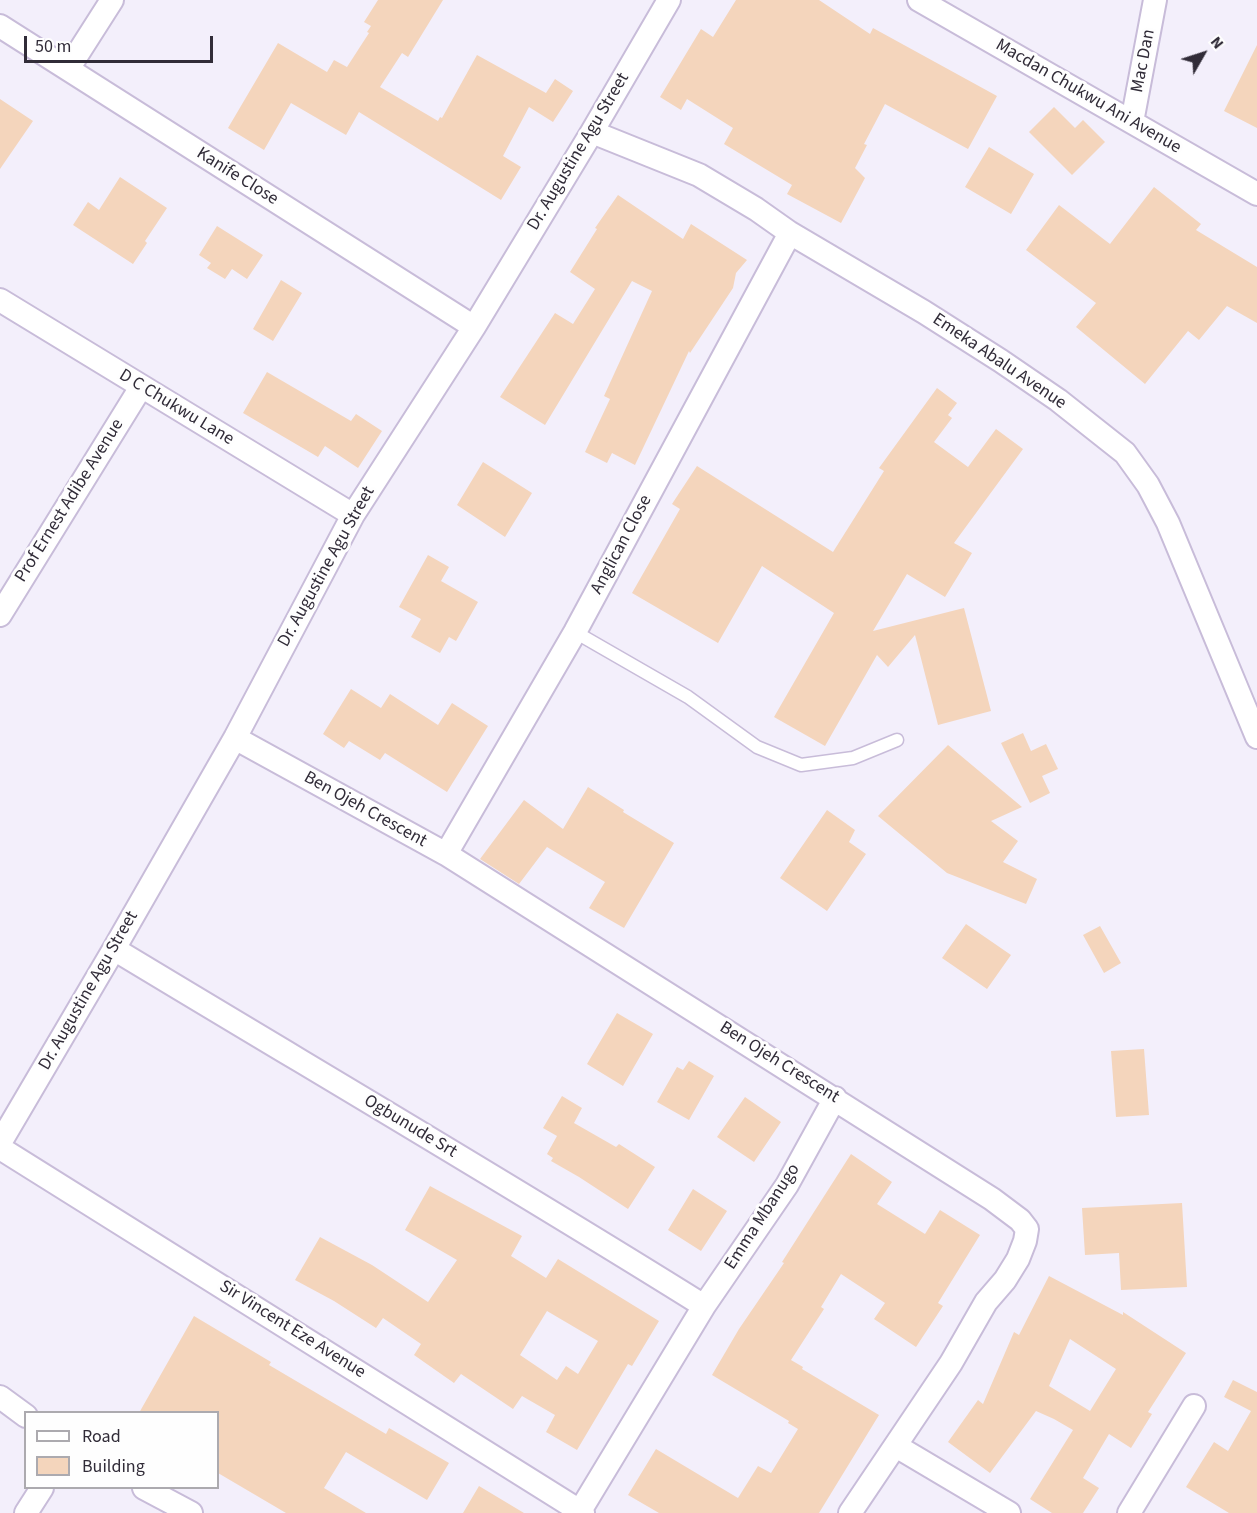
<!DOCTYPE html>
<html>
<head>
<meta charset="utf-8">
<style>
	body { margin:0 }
	#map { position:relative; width:1257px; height:1513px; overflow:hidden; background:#f3effb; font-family:"Source Sans 3",sans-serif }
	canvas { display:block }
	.legend { position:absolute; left:24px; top:1411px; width:195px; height:78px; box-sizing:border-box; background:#fefefe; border:2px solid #acaaaf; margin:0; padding:8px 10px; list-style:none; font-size:18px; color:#312c38 }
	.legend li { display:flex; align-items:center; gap:12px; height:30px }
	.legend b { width:30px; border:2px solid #acaaaf }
	.north { position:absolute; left:1173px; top:24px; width:60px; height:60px; -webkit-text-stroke:4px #fefefe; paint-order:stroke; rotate:51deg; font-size:16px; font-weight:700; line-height:24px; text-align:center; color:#312c38 }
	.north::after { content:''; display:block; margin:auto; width:21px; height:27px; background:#312c38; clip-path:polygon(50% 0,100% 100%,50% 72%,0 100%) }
	.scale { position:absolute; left:24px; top:36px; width:189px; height:27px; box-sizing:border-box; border:3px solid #312c38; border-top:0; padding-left:8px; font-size:18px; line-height:21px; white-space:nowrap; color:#312c38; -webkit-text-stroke:4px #fefefe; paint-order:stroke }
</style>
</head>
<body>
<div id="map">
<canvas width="1257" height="1513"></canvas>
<ul class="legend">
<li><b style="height:8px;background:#fff"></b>Road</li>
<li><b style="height:16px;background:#f4d5bc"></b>Building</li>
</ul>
<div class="north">N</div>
<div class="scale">50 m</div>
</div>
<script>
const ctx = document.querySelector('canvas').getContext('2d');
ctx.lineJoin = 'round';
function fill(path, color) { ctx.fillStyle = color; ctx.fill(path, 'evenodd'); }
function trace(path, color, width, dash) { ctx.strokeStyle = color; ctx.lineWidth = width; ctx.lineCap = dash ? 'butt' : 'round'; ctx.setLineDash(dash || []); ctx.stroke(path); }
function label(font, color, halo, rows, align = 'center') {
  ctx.font = font + ' "Source Sans 3",sans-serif'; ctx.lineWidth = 6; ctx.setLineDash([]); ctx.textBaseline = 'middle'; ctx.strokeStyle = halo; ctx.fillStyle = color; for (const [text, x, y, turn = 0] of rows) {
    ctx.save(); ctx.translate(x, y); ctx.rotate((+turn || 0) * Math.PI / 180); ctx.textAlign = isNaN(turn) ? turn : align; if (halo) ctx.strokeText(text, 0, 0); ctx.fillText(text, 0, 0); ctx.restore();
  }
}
fill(new Path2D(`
	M 378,0 L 443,0 L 408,57 L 402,53 L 380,87 L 438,121 L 440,117 L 442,118 L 477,55 L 546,93 L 555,79 L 573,91 L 553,122 L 529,107 L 503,156 L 521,167 L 501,200 L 359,112 L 346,135 L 291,103 L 264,150 L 228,128 L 278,43 L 327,72 L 334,60 L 347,67 L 369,33 L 367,32 L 371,26 L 364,22 Z
	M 736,0 L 819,0 L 870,34 L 873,28 L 997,96 L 968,149 L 885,104 L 864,144 L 867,145 L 855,168 L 865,178 L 841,223 L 787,194 L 792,185 L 724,144 L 733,128 L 687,99 L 681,110 L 660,97 L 701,29 L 713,37 Z
	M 1257,45 L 1257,128 L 1224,111 Z
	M 0,99 L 33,121 L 0,169 Z
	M 1054,107 L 1075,128 L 1083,120 L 1105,142 L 1072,175 L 1029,132 Z
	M 989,147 L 1034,174 L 1011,214 L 965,187 Z
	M 120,177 L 167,208 L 145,241 L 147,243 L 133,264 L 73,225 L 88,202 L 99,210 Z
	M 1154,187 L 1201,224 L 1196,230 L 1257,267 L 1257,323 L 1227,306 L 1199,340 L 1188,331 L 1145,384 L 1076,327 L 1096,303 L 1026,250 L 1059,205 L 1110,244 Z
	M 618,195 L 683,239 L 691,224 L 747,260 L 736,273 L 733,288 L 690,353 L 689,351 L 635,465 L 612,453 L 607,463 L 585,452 L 610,399 L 604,396 L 652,291 L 632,281 L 545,425 L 500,397 L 555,313 L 573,324 L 595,289 L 570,272 L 597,229 L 595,228 Z
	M 217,226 L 263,255 L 247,279 L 232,269 L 225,279 L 207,268 L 211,263 L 199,255 Z
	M 281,280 L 302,293 L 273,341 L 253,329 Z
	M 267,372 L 351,421 L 356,414 L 382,431 L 358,468 L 325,446 L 318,457 L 243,413 Z
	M 937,388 L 957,403 L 948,415 L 952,418 L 934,442 L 968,467 L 996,429 L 1023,449 L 954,543 L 972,553 L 945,597 L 907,574 L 873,631 L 964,608 L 991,711 L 938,725 L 915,635 L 888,667 L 877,655 L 825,746 L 774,717 L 834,613 L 762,566 L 718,643 L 632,593 L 680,509 L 672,504 L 697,466 L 833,552 L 884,471 L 879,468 Z
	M 483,462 L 532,493 L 505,537 L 457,505 Z
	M 428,555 L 449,567 L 441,581 L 478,602 L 456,641 L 449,637 L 440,653 L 411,637 L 421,619 L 399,607 Z
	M 351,689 L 381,708 L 390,694 L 438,725 L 452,703 L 488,726 L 447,792 L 385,753 L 380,760 L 349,741 L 344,748 L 323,734 Z
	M 1023,733 L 1031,751 L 1046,744 L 1058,769 L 1042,776 L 1050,793 L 1030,803 L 1001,743 Z
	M 948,745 L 1022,807 L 991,821 L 1018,841 L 1003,862 L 1037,879 L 1026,904 L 947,873 L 878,816 Z
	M 588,787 L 624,810 L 623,812 L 674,843 L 624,928 L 589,908 L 605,882 L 547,847 L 519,884 L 480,859 L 524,800 L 563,829 Z
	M 827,810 L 855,830 L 849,842 L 866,854 L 827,911 L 780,878 Z
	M 966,924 L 1011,955 L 987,989 L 942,958 Z
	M 1100,926 L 1121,963 L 1104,973 L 1083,935 Z
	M 617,1013 L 653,1034 L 623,1086 L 587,1064 Z
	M 1144,1049 L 1149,1115 L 1116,1117 L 1111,1051 Z
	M 689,1061 L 714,1076 L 689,1120 L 657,1102 L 677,1067 L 683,1070 Z
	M 562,1096 L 582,1108 L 574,1123 L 616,1147 L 619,1144 L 655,1167 L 628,1209 L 579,1177 L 551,1161 L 553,1158 L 547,1154 L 557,1136 L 543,1128 Z
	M 745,1097 L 781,1122 L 754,1162 L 717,1137 Z
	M 851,1154 L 892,1182 L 877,1204 L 925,1234 L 940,1210 L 980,1235 L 938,1303 L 943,1306 L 916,1347 L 874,1319 L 885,1303 L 841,1274 L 821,1307 L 824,1309 L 791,1360 L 803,1367 L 802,1369 L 879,1415 L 819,1513 L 659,1513 L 628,1495 L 656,1449 L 738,1498 L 758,1466 L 771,1473 L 798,1429 L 788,1423 L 789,1421 L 712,1375 L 739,1329 L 784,1263 L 782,1262 Z
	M 430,1186 L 522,1236 L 511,1256 L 546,1278 L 558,1259 L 659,1321 L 632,1366 L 628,1364 L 577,1450 L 546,1432 L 555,1415 L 522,1396 L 513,1409 L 461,1374 L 454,1383 L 414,1355 L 421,1344 L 383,1318 L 376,1328 L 334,1301 L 295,1280 L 320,1237 L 372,1265 L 428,1302 L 457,1260 L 405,1230 ZM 547,1311 L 598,1341 L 578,1374 L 566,1366 L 557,1380 L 520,1355 Z
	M 693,1189 L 727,1211 L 701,1251 L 668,1230 Z
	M 1182,1203 L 1187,1287 L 1121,1290 L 1119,1253 L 1085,1255 L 1082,1208 Z
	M 1049,1276 L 1123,1315 L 1123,1312 L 1186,1353 L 1148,1412 L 1152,1414 L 1131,1448 L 1109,1434 L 1083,1478 L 1099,1488 L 1083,1513 L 1052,1513 L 1030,1499 L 1073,1430 L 1054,1419 L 1036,1411 L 990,1473 L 948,1442 L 978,1400 L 983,1404 L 1014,1332 L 1019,1335 ZM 1070,1339 L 1116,1369 L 1090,1411 L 1049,1386 Z
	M 194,1316 L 271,1362 L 269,1365 L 386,1434 L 389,1428 L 449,1463 L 427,1500 L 346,1452 L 324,1488 L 366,1513 L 286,1513 L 218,1473 L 218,1413 L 139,1413 Z
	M 1233,1380 L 1257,1392 L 1257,1513 L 1229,1513 L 1186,1487 L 1214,1442 L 1228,1451 L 1251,1411 L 1224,1397 Z
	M 479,1486 L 524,1513 L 463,1513 Z`), '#f4d5bc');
const lane = new Path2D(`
	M 575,632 L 688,697 L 757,747 L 801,765 L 853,758 L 897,740`);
const street = new Path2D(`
	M 919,0 L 1257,194
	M 0,26 L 474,327
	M 68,69 L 112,0
	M 1132,122 L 1155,0
	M 592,132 L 699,175 L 756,209 L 790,233 L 924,312 L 1001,361 L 1058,400 L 1125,453 L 1148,485 L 1168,523 L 1257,737
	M 0,300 L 353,515
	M 0,615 L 141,387
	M 235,738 L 446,854 L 992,1199 L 1020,1220 L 1027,1229 L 1025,1241 L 1018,1259 L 1005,1280 L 986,1302 L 951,1363 L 850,1513
	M 446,854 L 575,632 L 790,233
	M 114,949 C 311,1068 509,1184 704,1306
	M 0,1143 L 114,949 L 235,738 L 353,515 L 474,327 L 592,132 L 669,0
	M 0,1148 L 583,1513
	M 0,1397 L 26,1416
	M 896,1446 L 1009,1513
	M 144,1488 L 191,1513
	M 580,1511 L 704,1306 L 787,1185 L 835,1098
	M 26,1513 L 42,1488
	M 1129,1513 L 1194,1406`);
trace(lane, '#c8bcd9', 15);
trace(street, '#c8bcd9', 26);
trace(lane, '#fff', 12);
trace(street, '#fff', 22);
label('18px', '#312c38', '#fefefe', [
	["Mac Dan",1144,61,-79],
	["Macdan Chukwu Ani Avenue",1088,97,30],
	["Dr. Augustine Agu Street",579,152,-59],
	["Kanife Close",237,177,32],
	["Emeka Abalu Avenue",999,362,34],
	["D C Chukwu Lane",176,408,31],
	["Prof Ernest Adibe Avenue",70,501,-58],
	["Anglican Close",622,545,-62],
	["Dr. Augustine Agu Street",327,567,-61],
	["Ben Ojeh Crescent",365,810,29],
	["Dr. Augustine Agu Street",89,991,-60],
	["Ben Ojeh Crescent",779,1063,32],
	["Ogbunude Srt",410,1127,31],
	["Emma Mbanugo",763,1217,-57],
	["Sir Vincent Eze Avenue",292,1330,32]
]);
</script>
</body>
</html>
